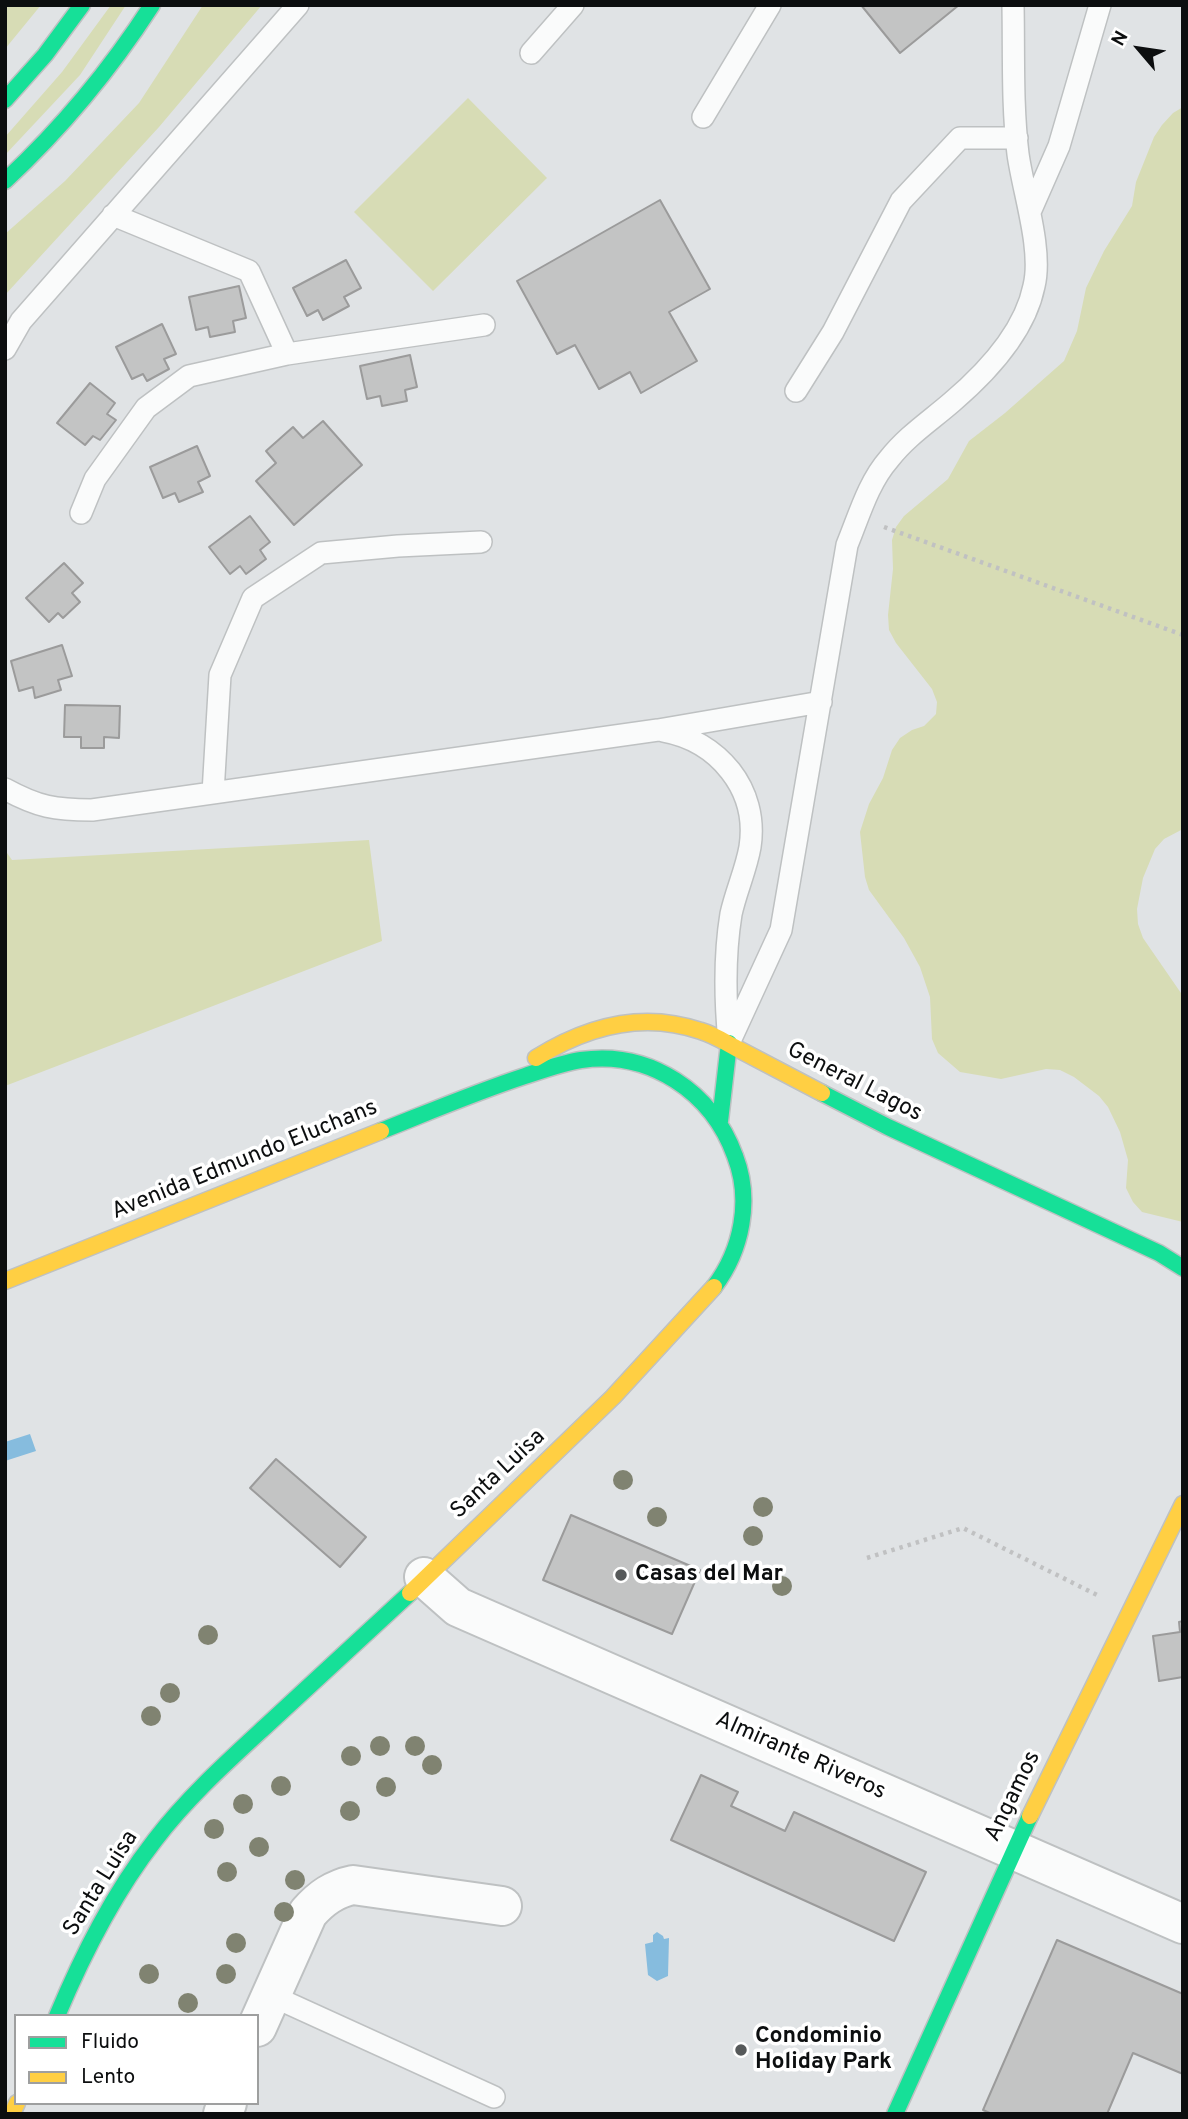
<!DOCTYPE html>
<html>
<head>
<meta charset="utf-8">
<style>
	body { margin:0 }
	#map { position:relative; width:1188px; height:2119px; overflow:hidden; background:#e0e3e5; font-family:Overpass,sans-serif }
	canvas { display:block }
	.frame { position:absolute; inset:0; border:7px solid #0c0e0f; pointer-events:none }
	.legend { position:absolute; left:14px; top:2014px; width:245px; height:91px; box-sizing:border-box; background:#fff; border:2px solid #9e9f9f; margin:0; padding:9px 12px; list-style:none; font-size:21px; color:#0c0e0f }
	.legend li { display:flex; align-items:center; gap:14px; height:35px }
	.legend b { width:35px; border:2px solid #9e9f9f }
	.north { position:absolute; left:1104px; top:14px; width:70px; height:70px; -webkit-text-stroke:5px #fff; paint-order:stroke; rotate:299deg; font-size:19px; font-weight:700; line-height:28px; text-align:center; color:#0c0e0f }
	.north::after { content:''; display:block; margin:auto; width:24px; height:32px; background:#0c0e0f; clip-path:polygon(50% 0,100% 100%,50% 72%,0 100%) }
</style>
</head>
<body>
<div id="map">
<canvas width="1188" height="2119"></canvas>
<div class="frame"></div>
<ul class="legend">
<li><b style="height:9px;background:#16e098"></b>Fluido</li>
<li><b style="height:9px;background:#ffcf43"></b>Lento</li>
</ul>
<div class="north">N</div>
</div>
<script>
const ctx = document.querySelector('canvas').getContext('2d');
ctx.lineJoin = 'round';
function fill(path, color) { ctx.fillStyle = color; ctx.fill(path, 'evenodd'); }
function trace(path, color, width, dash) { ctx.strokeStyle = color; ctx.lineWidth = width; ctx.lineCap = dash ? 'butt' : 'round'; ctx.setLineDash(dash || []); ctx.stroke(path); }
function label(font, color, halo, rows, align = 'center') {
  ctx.font = font + ' Overpass,sans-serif'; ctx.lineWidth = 7; ctx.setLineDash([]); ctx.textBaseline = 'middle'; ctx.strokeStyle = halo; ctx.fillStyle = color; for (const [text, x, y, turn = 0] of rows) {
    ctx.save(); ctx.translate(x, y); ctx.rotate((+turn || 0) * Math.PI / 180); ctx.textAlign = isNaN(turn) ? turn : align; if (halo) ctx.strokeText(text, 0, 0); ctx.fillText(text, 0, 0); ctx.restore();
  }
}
fill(new Path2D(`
	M 5,5 L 41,5 L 5,49 Z
	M 111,5 L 126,5 L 80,75 L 5,155 L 5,137 L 62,72 Z
	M 203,5 L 262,5 L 159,127 L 5,295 L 5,234 L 65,181 L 139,103 Z
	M 468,98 L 547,178 L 433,291 L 354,212 Z
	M 1183,107 L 1183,829 L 1164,839 L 1155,849 L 1143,878 L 1137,909 L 1138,924 L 1143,938 L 1183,996 L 1183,1222 L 1142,1212 L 1133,1202 L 1126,1188 L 1128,1160 L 1120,1132 L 1108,1107 L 1099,1096 L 1074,1077 L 1060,1070 L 1046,1069 L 1001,1079 L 960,1072 L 938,1053 L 932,1039 L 930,997 L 920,967 L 904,938 L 869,890 L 865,877 L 860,832 L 869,804 L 883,778 L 892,750 L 900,738 L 912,730 L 924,726 L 936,714 L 937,702 L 932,689 L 896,643 L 889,630 L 888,615 L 893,569 L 892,540 L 896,527 L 904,516 L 948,479 L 969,441 L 1005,413 L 1064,361 L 1077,331 L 1086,288 L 1104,251 L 1132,206 L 1136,182 L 1154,137 L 1162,125 L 1173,113 Z
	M 369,840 L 382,941 L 5,1086 L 5,850 L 12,860 Z`), '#d7dcb5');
fill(new Path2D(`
	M 30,1434 L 36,1451 L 5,1461 L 5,1442 Z
	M 657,1932 L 663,1936 L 664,1939 L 669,1938 L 668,1976 L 657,1981 L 648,1975 L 645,1944 L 653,1942 L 653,1935 Z`), '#86bcde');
const building = new Path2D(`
	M 861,5 L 959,5 L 900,53 Z
	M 660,200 L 710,289 L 669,312 L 697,361 L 641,393 L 630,372 L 599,389 L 575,345 L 557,354 L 517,281 Z
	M 346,260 L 361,288 L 344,297 L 349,306 L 323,320 L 318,310 L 307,316 L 293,288 Z
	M 239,286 L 246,318 L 233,321 L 235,332 L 210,337 L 208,327 L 196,330 L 189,297 Z
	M 162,324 L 176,354 L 164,359 L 169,369 L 147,381 L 143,374 L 132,379 L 116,347 Z
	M 410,355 L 417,387 L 405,390 L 407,401 L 382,406 L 380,396 L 367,399 L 360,366 Z
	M 90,383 L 115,403 L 107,414 L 116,420 L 100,440 L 93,436 L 85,445 L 57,423 Z
	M 323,421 L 362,465 L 294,525 L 256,481 L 276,463 L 266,451 L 293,427 L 303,438 Z
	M 197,446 L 210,476 L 198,482 L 203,492 L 179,502 L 175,493 L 163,498 L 150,467 Z
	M 250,516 L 270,542 L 260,550 L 266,559 L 246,574 L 240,566 L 230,574 L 209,547 Z
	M 64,563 L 83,583 L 72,593 L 80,602 L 63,618 L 58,613 L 49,622 L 26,598 Z
	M 62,645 L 72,676 L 58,680 L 61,690 L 35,698 L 33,687 L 19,691 L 11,661 Z
	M 65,705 L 120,706 L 119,738 L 104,737 L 104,748 L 81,748 L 81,737 L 64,737 Z
	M 276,1459 L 366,1537 L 340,1567 L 250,1488 Z
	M 571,1515 L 700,1570 L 672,1634 L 543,1580 Z
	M 1183,1621 L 1183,1677 L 1159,1681 L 1153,1636 L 1180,1632 L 1179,1622 Z
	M 701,1775 L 738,1792 L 731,1806 L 785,1831 L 794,1812 L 926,1872 L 894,1941 L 671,1840 Z
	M 1057,1940 L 1183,1994 L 1183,2074 L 1133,2053 L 1107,2114 L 992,2114 L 983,2110 Z`);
fill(building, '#c3c4c4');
trace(building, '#9b9b9b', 2);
const lane = new Path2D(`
	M 531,53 L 573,5
	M 703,117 L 770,5
	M 1030,212 L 1059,146 L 1100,5
	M 113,215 L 249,271 L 287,354
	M 5,349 L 21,321 L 298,5
	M 796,391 L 833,332 L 901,201 L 960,138 L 1017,138
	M 81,513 L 95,479 L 146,408 L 189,376 L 287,354 L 484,325
	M 663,731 C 718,741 759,789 750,847 C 746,870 736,891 731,914 C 724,957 725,1000 729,1042
	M 5,789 C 38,807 55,810 92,810 L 658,730 L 821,702
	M 213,793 L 220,675 L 253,598 L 321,553 L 398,546 L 481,542
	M 729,1043 L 781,930 L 847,545 C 859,516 868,483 889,459 C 907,436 930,421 952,402 C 986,373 1025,331 1034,286 C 1043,250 1023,191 1018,154 C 1012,105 1014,55 1013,5
	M 270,1995 L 494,2097`);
const street = new Path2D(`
	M 424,1577 L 458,1607 L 1183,1924
	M 257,2027 L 308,1913 C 321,1898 334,1889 353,1885 L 502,1906
	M 223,2114 L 227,2103`);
const fast = new Path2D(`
	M 5,100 L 45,55 L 82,5
	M 5,181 C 62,128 110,70 152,5
	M 822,1093 L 888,1127 L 1159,1253 L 1183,1268
	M 720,1121 L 729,1043
	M 381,1131 C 429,1112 476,1092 525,1076 C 543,1070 562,1063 581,1060 C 650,1050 712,1092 735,1156 C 752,1200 742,1250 714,1287
	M 57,2016 C 83,1954 113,1894 155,1840 C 187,1798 227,1762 266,1726 C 314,1682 362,1637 410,1593
	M 895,2114 L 1030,1816`);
const slow = new Path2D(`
	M 536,1058 C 587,1026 643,1011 701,1031 C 715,1035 728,1044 740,1050 C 767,1064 795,1079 822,1093
	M 5,1281 L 381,1131
	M 410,1593 L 613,1397 L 714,1287
	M 1030,1816 L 1183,1504
	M 12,2114 L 17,2103`);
trace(lane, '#bec1c2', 24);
trace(street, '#bec1c2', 42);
trace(fast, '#bec1c2', 19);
trace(slow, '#bec1c2', 19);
trace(new Path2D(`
	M 884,527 L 1183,635
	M 867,1558 L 963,1528 L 1097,1595`), '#c0c1c2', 4.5, [3.5, 5]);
trace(lane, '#fafbfb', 21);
trace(street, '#fafbfb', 38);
trace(fast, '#16e098', 16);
trace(slow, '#ffcf43', 16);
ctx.fillStyle = '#808371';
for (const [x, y] of [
	[623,1480],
	[763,1507],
	[657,1517],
	[753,1536],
	[782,1586],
	[208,1635],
	[170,1693],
	[151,1716],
	[380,1746],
	[415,1746],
	[351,1756],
	[432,1765],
	[281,1786],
	[386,1787],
	[243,1804],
	[350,1811],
	[214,1829],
	[259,1847],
	[227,1872],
	[295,1880],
	[284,1912],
	[236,1943],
	[149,1974],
	[226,1974],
	[188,2003]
]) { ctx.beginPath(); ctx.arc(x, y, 10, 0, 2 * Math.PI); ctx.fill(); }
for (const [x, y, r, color] of [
	[621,1575,7,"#56595a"],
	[741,2050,7,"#56595a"]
]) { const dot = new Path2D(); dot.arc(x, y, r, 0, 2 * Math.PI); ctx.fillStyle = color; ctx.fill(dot); trace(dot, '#fff', 2.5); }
label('23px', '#0c0e0f', '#fff', [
	["General Lagos",854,1083,27],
	["Avenida Edmundo Eluchans",245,1161,-22],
	["Santa Luisa",499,1475,-43],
	["Almirante Riveros",800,1757,24],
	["Angamos",1014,1797,-64],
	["Santa Luisa",102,1884,-58]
]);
label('bold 23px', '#0c0e0f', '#fff', [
	["Casas del Mar",635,1575],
	["Condominio",755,2037],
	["Holiday Park",755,2063]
], 'left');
</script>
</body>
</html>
